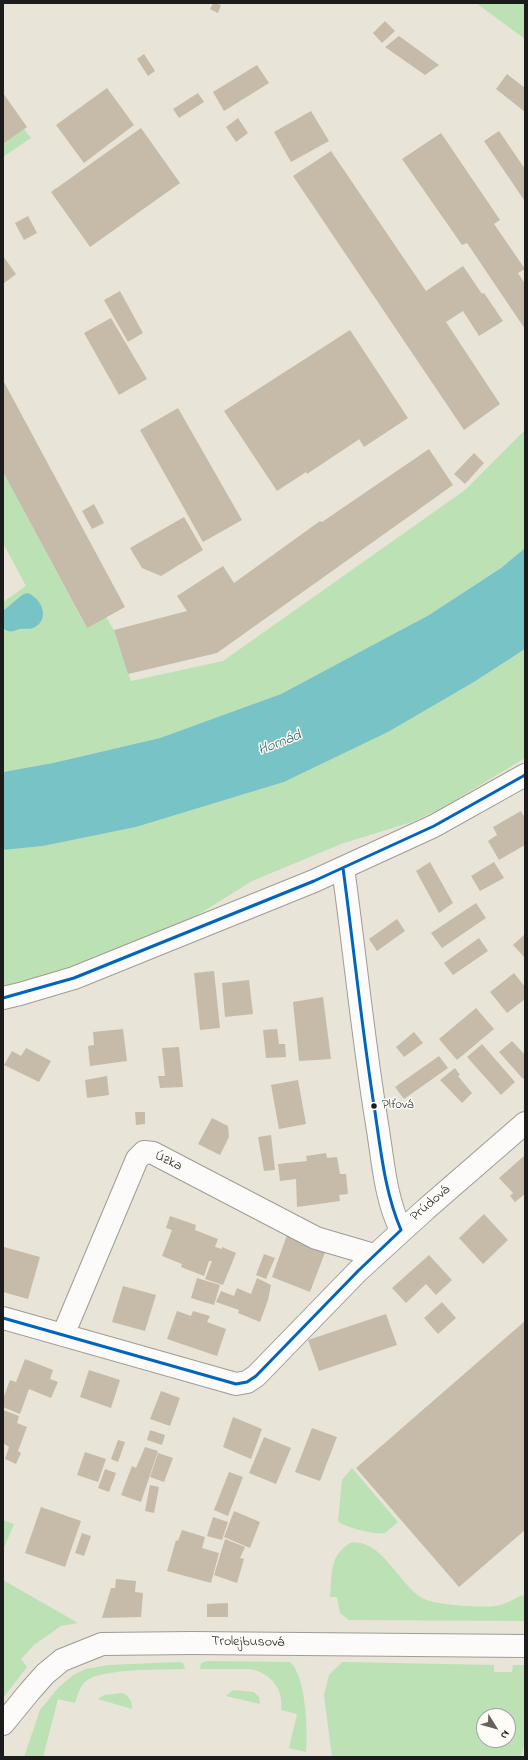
<!DOCTYPE html>
<html>
<head>
<meta charset="utf-8">
<style>
	body { margin:0 }
	#map { position:relative; width:528px; height:1760px; overflow:hidden; background:#e8e4d7; font-family:"Indie Flower",sans-serif }
	canvas { display:block }
	.frame { position:absolute; inset:0; border:4px solid #1c1c1c; pointer-events:none }
	.north { position:absolute; left:476px; top:1708px; width:40px; height:40px; box-sizing:border-box; background:#fdfcf7; border:1px solid #a3a29f; border-radius:50%; rotate:127deg; font-size:11px; font-weight:700; line-height:16px; text-align:center; color:#1c1c1c }
	.north::after { content:''; display:block; margin:auto; width:14px; height:18px; background:#63625d; clip-path:polygon(50% 0,100% 100%,50% 72%,0 100%) }
</style>
</head>
<body>
<div id="map">
<canvas width="528" height="1760"></canvas>
<div class="frame"></div>
<div class="north">N</div>
</div>
<script>
const ctx = document.querySelector('canvas').getContext('2d');
ctx.lineJoin = 'round';
function fill(path, color) { ctx.fillStyle = color; ctx.fill(path, 'evenodd'); }
function trace(path, color, width, dash) { ctx.strokeStyle = color; ctx.lineWidth = width; ctx.lineCap = dash ? 'butt' : 'round'; ctx.setLineDash(dash || []); ctx.stroke(path); }
function label(font, color, halo, rows, align = 'center') {
  ctx.font = font + ' "Indie Flower",sans-serif'; ctx.lineWidth = 3; ctx.setLineDash([]); ctx.textBaseline = 'middle'; ctx.strokeStyle = halo; ctx.fillStyle = color; for (const [text, x, y, turn = 0] of rows) {
    ctx.save(); ctx.translate(x, y); ctx.rotate((+turn || 0) * Math.PI / 180); ctx.textAlign = isNaN(turn) ? turn : align; if (halo) ctx.strokeText(text, 0, 0); ctx.fillText(text, 0, 0); ctx.restore();
  }
}
fill(new Path2D(`
	M 476,3 L 525,3 L 525,39 Z
	M 24,129 L 31,138 L 3,157 L 3,144 Z
	M 525,430 L 525,548 L 501,568 L 429,615 L 281,694 L 160,738 L 53,763 L 3,772 L 3,602 L 26,586 L 3,543 L 3,472 L 86,627 L 106,617 L 114,630 L 131,681 L 223,661 L 465,490 Z
	M 525,649 L 525,758 L 442,808 L 412,822 L 341,844 L 252,881 L 196,916 L 20,994 L 3,998 L 3,850 L 43,846 L 136,827 L 284,782 L 388,732 L 474,682 Z
	M 352,1468 L 398,1522 L 385,1533 C 376,1535 345,1528 338,1521 L 342,1480 Z
	M 3,1520 L 14,1524 L 3,1550 Z
	M 350,1543 C 382,1538 398,1584 422,1598 C 434,1605 481,1608 495,1606 C 505,1605 513,1599 523,1595 L 525,1597 L 525,1621 L 349,1620 L 340,1613 L 337,1597 L 330,1597 C 332,1575 329,1556 350,1543 Z
	M 3,1580 L 78,1623 L 61,1626 L 34,1645 L 21,1659 L 27,1667 L 3,1698 Z
	M 207,1661 L 290,1662 C 306,1676 308,1731 306,1752 L 289,1748 L 297,1714 L 281,1710 C 284,1689 271,1673 250,1669 L 200,1669 L 201,1663 Z
	M 178,1662 L 183,1663 L 185,1669 C 163,1670 102,1668 86,1681 C 79,1687 78,1695 75,1703 L 58,1699 L 43,1757 L 24,1757 L 40,1710 L 58,1688 L 73,1675 L 86,1669 L 108,1665 Z
	M 342,1662 L 494,1665 L 494,1672 L 512,1672 L 513,1665 L 525,1665 L 525,1742 L 521,1757 L 332,1757 L 324,1695 L 329,1675 ZM 484,1716 L 508,1716 L 508,1740 L 484,1740 Z
	M 233,1690 L 254,1692 L 259,1697 L 260,1704 L 226,1696 Z
	M 123,1693 C 130,1697 132,1701 132,1709 L 98,1699 L 104,1695 Z`), '#bce1b4');
fill(new Path2D(`
	M 525,548 L 525,649 L 474,682 L 388,732 L 284,782 L 136,827 L 43,846 L 3,850 L 3,772 L 53,763 L 160,738 L 281,694 L 429,615 L 501,568 Z
	M 27,593 C 42,598 50,619 35,627 C 30,630 25,628 20,629 C 12,631 11,634 3,628 L 3,611 L 22,595 Z`), '#77c3c6');
fill(new Path2D(`
	M 213,3 L 221,5 L 218,13 L 210,9 Z
	M 385,21 L 395,31 L 382,43 L 373,33 Z
	M 399,36 L 439,65 L 425,75 L 385,47 Z
	M 144,54 L 155,71 L 148,76 L 137,59 Z
	M 257,65 L 269,83 L 224,111 L 213,92 Z
	M 507,74 L 525,88 L 525,112 L 496,89 Z
	M 107,88 L 134,125 L 84,163 L 56,125 Z
	M 3,93 L 27,127 L 3,144 Z
	M 198,93 L 204,102 L 179,118 L 173,109 Z
	M 311,111 L 329,141 L 291,162 L 274,132 Z
	M 238,118 L 248,133 L 236,142 L 226,127 Z
	M 141,128 L 180,183 L 90,247 L 51,192 Z
	M 499,131 L 525,169 L 525,199 L 524,200 L 484,141 Z
	M 441,133 L 500,220 L 494,224 L 525,269 L 518,273 L 525,284 L 525,329 L 467,243 L 462,245 L 402,159 Z
	M 331,151 L 426,291 L 463,266 L 482,294 L 484,293 L 503,321 L 479,336 L 463,311 L 446,322 L 500,404 L 464,430 L 293,176 Z
	M 28,216 L 37,233 L 24,240 L 15,223 Z
	M 3,256 L 16,274 L 3,284 Z
	M 120,291 L 143,333 L 128,342 L 104,300 Z
	M 111,318 L 147,379 L 119,395 L 84,333 Z
	M 350,330 L 408,418 L 364,447 L 359,439 L 358,440 L 307,474 L 306,472 L 277,491 L 224,411 Z
	M 4,382 L 125,607 L 87,628 L 3,472 Z
	M 178,408 L 242,520 L 203,542 L 140,430 Z
	M 429,449 L 453,485 L 217,653 L 128,674 L 114,630 L 187,611 L 177,596 L 223,566 L 234,583 L 320,521 L 322,522 Z
	M 474,453 L 484,463 L 465,484 L 454,474 Z
	M 94,504 L 104,523 L 92,529 L 82,511 Z
	M 184,517 L 203,550 L 161,576 L 142,568 L 130,548 Z
	M 521,811 L 525,818 L 525,845 L 499,860 L 488,841 L 497,835 L 493,827 Z
	M 430,862 L 453,903 L 439,913 L 416,871 Z
	M 494,862 L 504,878 L 480,891 L 471,876 Z
	M 476,903 L 486,918 L 442,948 L 431,933 Z
	M 397,919 L 405,931 L 377,951 L 369,939 Z
	M 525,934 L 525,958 L 513,945 Z
	M 479,938 L 488,951 L 453,975 L 444,963 Z
	M 214,971 L 220,1028 L 200,1030 L 194,973 Z
	M 514,973 L 525,987 L 525,999 L 507,1013 L 490,992 Z
	M 249,980 L 253,1014 L 225,1017 L 222,983 Z
	M 323,997 L 331,1059 L 299,1061 L 293,1002 Z
	M 476,1008 L 494,1029 L 457,1060 L 439,1039 Z
	M 123,1029 L 127,1061 L 90,1066 L 88,1046 L 94,1045 L 93,1032 Z
	M 277,1029 L 279,1044 L 285,1044 L 286,1057 L 266,1058 L 263,1030 Z
	M 414,1032 L 423,1043 L 404,1057 L 396,1047 Z
	M 512,1041 L 525,1055 L 525,1077 L 523,1079 L 499,1052 Z
	M 482,1044 L 515,1082 L 501,1095 L 467,1057 Z
	M 179,1047 L 183,1087 L 160,1088 L 158,1076 L 165,1076 L 162,1048 Z
	M 26,1048 L 51,1061 L 39,1082 L 4,1065 L 12,1051 L 21,1056 Z
	M 439,1056 L 448,1068 L 404,1099 L 395,1087 Z
	M 455,1068 L 460,1075 L 458,1076 L 472,1093 L 462,1103 L 440,1080 Z
	M 107,1076 L 109,1095 L 87,1098 L 85,1080 Z
	M 298,1080 L 306,1124 L 279,1129 L 271,1085 Z
	M 135,1112 L 145,1112 L 145,1124 L 136,1125 Z
	M 212,1118 L 228,1126 L 229,1137 L 220,1155 L 198,1144 Z
	M 271,1135 L 275,1170 L 264,1171 L 258,1137 Z
	M 326,1153 L 327,1158 L 337,1157 L 340,1174 L 346,1174 L 348,1194 L 339,1195 L 340,1201 L 297,1207 L 296,1179 L 280,1181 L 278,1164 L 307,1161 L 306,1156 Z
	M 524,1156 L 525,1194 L 515,1202 L 510,1196 L 513,1193 L 499,1178 Z
	M 484,1214 L 508,1240 L 483,1264 L 459,1238 Z
	M 170,1216 L 196,1225 L 195,1230 L 218,1239 L 215,1247 L 222,1249 L 222,1247 L 236,1253 L 223,1285 L 205,1279 L 212,1261 L 209,1261 L 204,1276 L 181,1267 L 182,1264 L 162,1256 L 172,1230 L 166,1228 Z
	M 287,1235 L 326,1250 L 310,1292 L 272,1277 Z
	M 4,1247 L 40,1257 L 28,1299 L 3,1292 Z
	M 264,1254 L 275,1258 L 266,1279 L 256,1275 Z
	M 429,1255 L 452,1280 L 436,1295 L 426,1284 L 406,1303 L 392,1288 Z
	M 197,1278 L 220,1285 L 214,1305 L 191,1298 Z
	M 257,1278 L 271,1285 L 268,1300 L 260,1322 L 238,1313 L 239,1310 L 216,1302 L 221,1291 L 234,1296 L 237,1288 L 251,1294 Z
	M 123,1286 L 156,1295 L 145,1331 L 112,1322 Z
	M 442,1302 L 456,1318 L 438,1334 L 424,1318 Z
	M 177,1311 L 191,1316 L 193,1311 L 210,1316 L 207,1322 L 226,1329 L 217,1356 L 167,1339 Z
	M 386,1314 L 397,1345 L 319,1371 L 308,1340 Z
	M 525,1321 L 525,1530 L 459,1587 L 356,1468 Z
	M 25,1359 L 53,1370 L 50,1379 L 58,1382 L 51,1398 L 29,1389 L 20,1414 L 3,1407 L 3,1399 L 10,1380 L 16,1382 Z
	M 89,1370 L 120,1380 L 111,1408 L 80,1397 Z
	M 161,1391 L 180,1398 L 170,1426 L 150,1419 Z
	M 3,1410 L 19,1416 L 17,1423 L 27,1427 L 18,1451 L 21,1453 L 16,1464 L 5,1459 L 9,1447 L 3,1443 Z
	M 233,1417 L 262,1429 L 251,1459 L 223,1447 Z
	M 312,1428 L 337,1437 L 320,1481 L 295,1472 Z
	M 150,1430 L 165,1435 L 162,1445 L 147,1440 Z
	M 264,1437 L 291,1448 L 276,1484 L 249,1473 Z
	M 118,1440 L 125,1442 L 118,1462 L 111,1459 Z
	M 145,1447 L 158,1451 L 141,1502 L 121,1495 L 132,1466 L 136,1468 Z
	M 85,1452 L 106,1459 L 98,1482 L 77,1475 Z
	M 158,1453 L 173,1458 L 164,1482 L 150,1477 Z
	M 105,1469 L 116,1473 L 109,1492 L 98,1488 Z
	M 229,1472 L 243,1477 L 228,1516 L 214,1510 Z
	M 150,1485 L 159,1487 L 154,1513 L 145,1511 Z
	M 41,1507 L 81,1521 L 65,1567 L 25,1553 Z
	M 234,1511 L 260,1522 L 250,1548 L 224,1537 Z
	M 213,1517 L 228,1522 L 222,1540 L 207,1536 Z
	M 182,1530 L 205,1537 L 202,1548 L 219,1553 L 211,1583 L 167,1571 L 176,1540 L 178,1541 Z
	M 82,1533 L 91,1536 L 84,1556 L 75,1553 Z
	M 225,1539 L 245,1547 L 240,1558 L 244,1559 L 237,1583 L 214,1575 Z
	M 116,1579 L 136,1581 L 135,1592 L 143,1593 L 141,1617 L 102,1618 L 111,1588 L 115,1588 Z
	M 228,1603 L 228,1617 L 207,1617 L 207,1604 Z`), '#c6bba8');
const street = new Path2D(`
	M 343,868 C 355,954 363,1039 377,1124 C 383,1160 385,1198 401,1230
	M 3,998 L 20,994 L 74,978 L 314,881 L 434,826 L 525,775
	M 3,1318 L 236,1384 L 247,1382 L 256,1376 L 358,1271 L 426,1209 L 525,1123
	M 63,1335 L 137,1159 L 144,1152 L 153,1153 L 316,1238 L 374,1255
	M 3,1724 L 30,1691 L 45,1674 L 62,1660 L 102,1644 L 192,1643 L 525,1646`);
trace(street, '#9e9c95', 24);
trace(street, '#fcfbf9', 22);
trace(new Path2D(`
	M 3,998 L 74,978 L 314,881 L 434,826 L 525,775
	M 3,1318 L 236,1384 L 247,1382 L 256,1376 L 358,1271 L 401,1230 C 385,1193 381,1152 375,1112 C 362,1031 354,949 343,868`), '#0065bd', 3);
for (const [x, y, r, color] of [
	[374,1106,3.5,"#1c1c1c"]
]) { const dot = new Path2D(); dot.arc(x, y, r, 0, 2 * Math.PI); ctx.fillStyle = color; ctx.fill(dot); trace(dot, '#fdfcf7', 1.5); }
label('13px', '#1c1c1c', '#fdfcf7', [
	["Plťová",382,1106]
], 'left');
label('14px', '#1c1c1c', '#fdfcf7', [
	["Úzka",168,1162,26],
	["Prúdová",431,1204,-41],
	["Trolejbusová",248,1643,1]
]);
label('italic 15px', '#2f6165', '#fdfcf7', [
	["Hornád",280,744,-21]
]);
</script>
</body>
</html>
